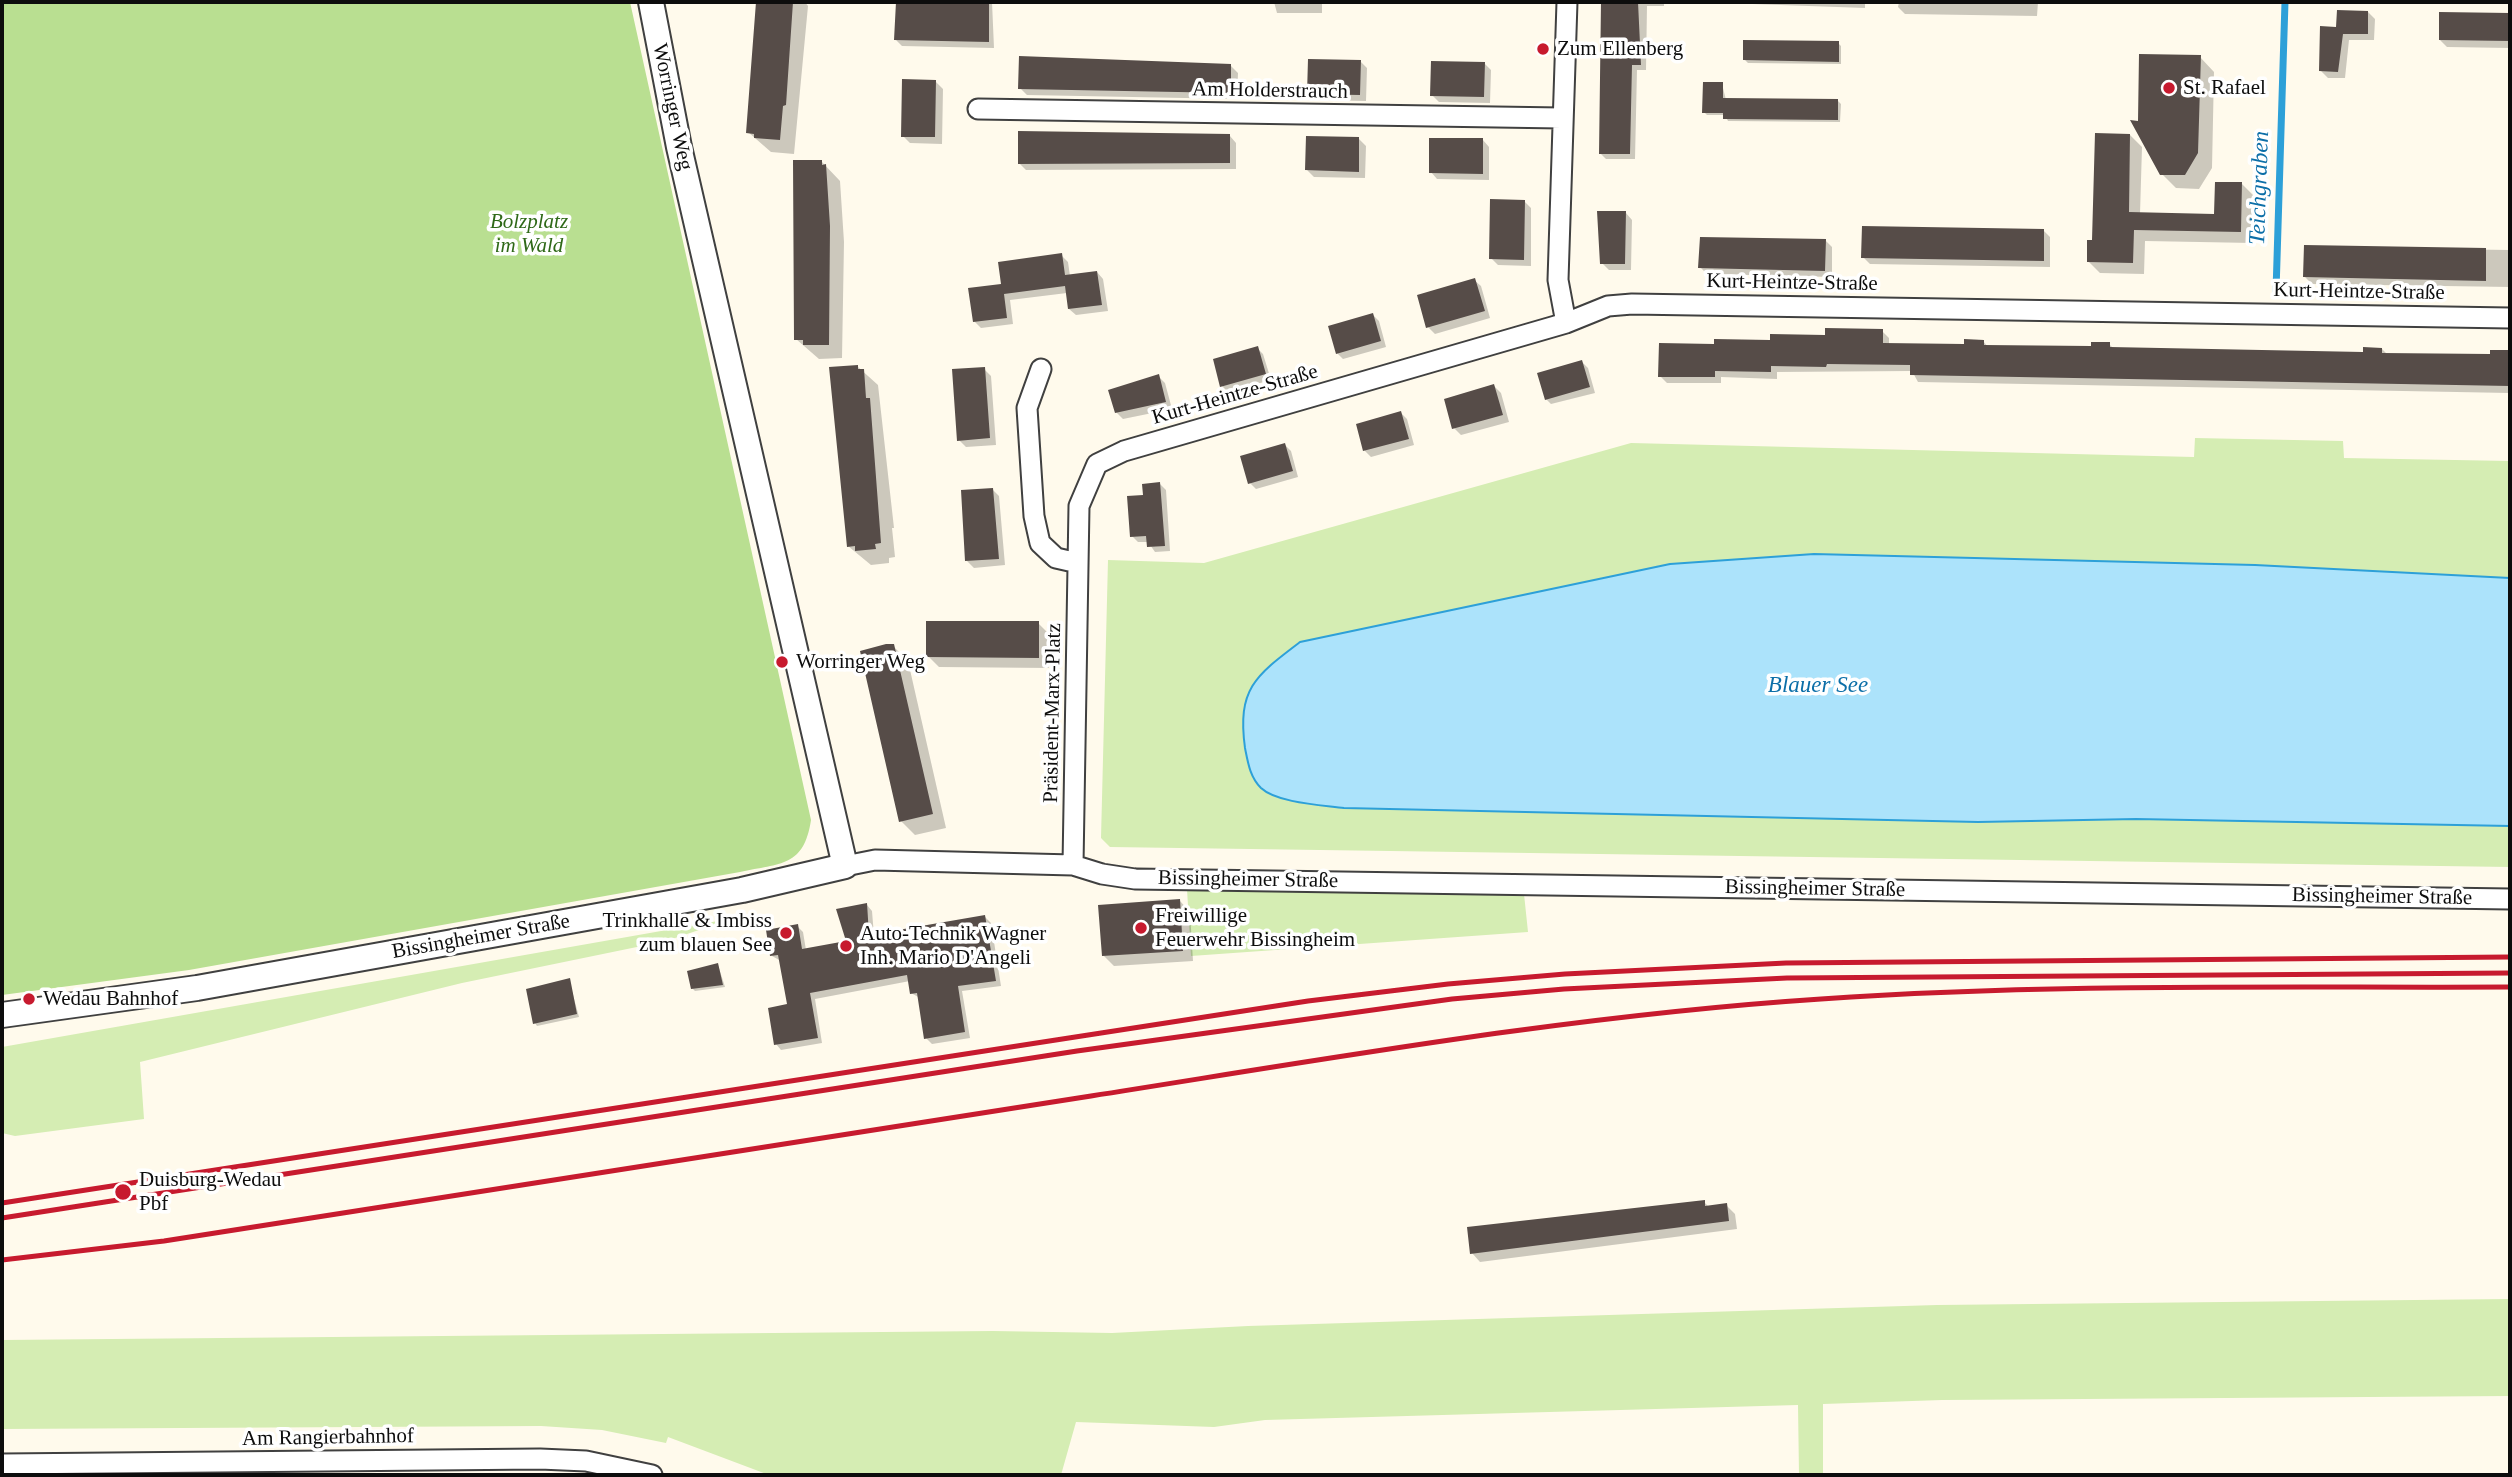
<!DOCTYPE html>
<html>
<head>
<meta charset="utf-8">
<style>
	body { margin:0 }
	#map { position:relative; width:2512px; height:1477px; overflow:hidden; background:#fffaec; font-family:"Times New Roman",serif }
	canvas { display:block }
	.frame { position:absolute; inset:0; border:4px solid #0d0d0d; pointer-events:none }
</style>
</head>
<body>
<div id="map">
<canvas width="2512" height="1477"></canvas>
<div class="frame"></div>
</div>
<script>
const ctx = document.querySelector('canvas').getContext('2d');
ctx.lineJoin = 'round';
function fill(path, color) { ctx.fillStyle = color; ctx.fill(path, 'evenodd'); }
function trace(path, color, width, dash) { ctx.strokeStyle = color; ctx.lineWidth = width; ctx.lineCap = dash ? 'butt' : 'round'; ctx.setLineDash(dash || []); ctx.stroke(path); }
function label(font, color, halo, rows, align = 'center') {
  ctx.font = font + ' "Times New Roman",serif'; ctx.lineWidth = 7; ctx.setLineDash([]); ctx.textBaseline = 'middle'; ctx.strokeStyle = halo; ctx.fillStyle = color; for (const [text, x, y, turn = 0] of rows) {
    ctx.save(); ctx.translate(x, y); ctx.rotate((+turn || 0) * Math.PI / 180); ctx.textAlign = isNaN(turn) ? turn : align; if (halo) ctx.strokeText(text, 0, 0); ctx.fillText(text, 0, 0); ctx.restore();
  }
}
fill(new Path2D(`
	M 2195,438 L 2343,441 L 2344,458 L 2510,461 L 2510,867 L 1110,847 L 1101,838 L 1108,560 L 1204,563 L 1631,443 L 2194,457 Z
	M 1187,889 L 1524,894 L 1528,932 L 1191,956 Z
	M 735,918 L 666,941 L 462,983 L 140,1062 L 144,1119 L 15,1136 L 2,1133 L 2,1047 Z
	M 2510,1299 L 2510,1396 L 1942,1400 L 1823,1404 L 1823,1475 L 1799,1475 L 1798,1405 L 1265,1420 L 1214,1427 L 1076,1422 L 1061,1475 L 769,1475 L 668,1437 L 666,1443 L 602,1430 L 541,1426 L 2,1429 L 2,1340 L 993,1331 L 1112,1333 L 1248,1326 L 1937,1305 Z`), '#d5edb3');
fill(new Path2D(`
	M 2,2 L 630,2 L 811,820 C 804,867 781,863 740,872 L 189,970 L 2,995 Z`), '#b9df91');
const water = new Path2D(`
	M 1814,554 L 2255,565 L 2510,578 L 2510,826 L 2136,819 L 1978,822 L 1344,808 C 1322,805 1277,803 1261,788 C 1250,777 1248,763 1245,748 C 1237,689 1255,676 1300,642 L 1670,564 Z`);
fill(water, '#ace3fb');
trace(water, '#2da0d8', 2);
fill(new Path2D(`
	M 757,2 L 805,2 L 808,6 L 794,154 L 771,152 L 748,132 Z
	M 898,2 L 992,2 L 994,48 L 902,46 L 896,40 Z
	M 1274,2 L 1322,2 L 1322,13 L 1277,13 Z
	M 1603,2 L 1664,2 L 1664,6 L 1647,6 L 1646,70 L 1637,70 L 1635,159 L 1606,159 L 1600,153 Z
	M 1696,2 L 1865,2 L 1865,8 Z
	M 1899,2 L 2038,2 L 2037,16 L 1905,14 L 1898,7 Z
	M 2368,12 L 2375,19 L 2374,40 L 2349,40 L 2345,78 L 2328,78 L 2321,71 L 2338,28 Z
	M 2441,14 L 2510,15 L 2510,48 L 2447,47 L 2440,40 Z
	M 1838,43 L 1841,46 L 1841,64 L 1748,63 L 1745,60 Z
	M 2200,57 L 2214,72 L 2212,168 L 2199,189 L 2176,188 L 2161,173 L 2140,122 Z
	M 1360,61 L 1367,68 L 1366,101 L 1315,100 L 1308,93 Z
	M 1484,63 L 1491,70 L 1490,103 L 1439,102 L 1432,95 Z
	M 1231,66 L 1238,73 L 1237,99 L 1027,95 L 1020,88 Z
	M 936,82 L 943,89 L 942,144 L 910,143 L 903,136 Z
	M 1722,84 L 1726,100 L 1838,101 L 1841,104 L 1840,122 L 1728,121 L 1725,115 L 1707,115 L 1704,112 Z
	M 2130,135 L 2142,147 L 2140,214 L 2215,216 L 2242,184 L 2254,196 L 2253,243 L 2145,241 L 2144,274 L 2100,273 L 2088,261 Z
	M 1230,136 L 1236,143 L 1236,169 L 1026,170 L 1019,163 Z
	M 1359,139 L 1366,146 L 1365,178 L 1314,177 L 1307,170 Z
	M 1483,140 L 1489,147 L 1489,180 L 1437,179 L 1431,172 Z
	M 822,162 L 840,181 L 844,242 L 842,358 L 819,359 L 796,339 Z
	M 1524,201 L 1531,208 L 1531,266 L 1498,265 L 1491,258 Z
	M 1626,213 L 1632,220 L 1631,270 L 1609,270 L 1602,263 Z
	M 2043,230 L 2050,237 L 2050,267 L 1870,264 L 1863,257 Z
	M 1825,240 L 1832,247 L 1832,277 L 1707,274 L 1700,267 Z
	M 2305,247 L 2510,250 L 2510,287 L 2312,284 L 2305,277 Z
	M 1061,255 L 1068,262 L 1070,276 L 1097,272 L 1103,279 L 1108,311 L 1076,315 L 1069,309 L 1067,293 L 1010,300 L 1013,324 L 981,328 L 974,321 L 1003,285 Z
	M 1474,280 L 1481,286 L 1490,318 L 1435,334 L 1428,327 Z
	M 1373,315 L 1379,321 L 1386,347 L 1343,359 L 1337,353 Z
	M 1882,331 L 1889,338 L 1889,345 L 1966,346 L 1983,341 L 1988,347 L 2092,348 L 2109,344 L 2114,349 L 2365,354 L 2382,349 L 2387,354 L 2492,356 L 2508,352 L 2510,393 L 1918,382 L 1912,371 L 1777,372 L 1777,379 L 1721,377 L 1721,383 L 1667,383 L 1660,376 L 1716,346 Z
	M 1257,348 L 1263,354 L 1271,380 L 1228,392 L 1222,386 Z
	M 1582,362 L 1588,368 L 1595,393 L 1551,404 L 1545,398 Z
	M 858,367 L 878,385 L 894,528 L 892,528 L 895,557 L 889,558 L 889,563 L 871,565 L 848,546 Z
	M 984,369 L 991,376 L 996,445 L 966,447 L 959,440 Z
	M 1158,376 L 1165,383 L 1172,409 L 1123,419 L 1116,412 Z
	M 1494,386 L 1501,393 L 1509,422 L 1461,435 L 1454,428 Z
	M 1401,413 L 1407,419 L 1414,445 L 1371,457 L 1365,451 L 1358,425 Z
	M 1285,445 L 1291,451 L 1298,477 L 1256,489 L 1250,483 Z
	M 1160,484 L 1166,490 L 1170,551 L 1155,552 L 1148,542 L 1138,542 L 1132,536 L 1145,497 Z
	M 993,490 L 999,496 L 1005,565 L 974,568 L 967,561 Z
	M 1038,623 L 1049,634 L 1049,668 L 939,667 L 928,656 Z
	M 893,646 L 908,661 L 946,828 L 915,835 L 901,821 Z
	M 1180,901 L 1190,912 L 1193,961 L 1114,966 L 1103,955 Z
	M 867,905 L 872,911 L 874,936 L 985,917 L 991,923 L 1001,986 L 962,991 L 970,1038 L 932,1044 L 926,1038 L 920,998 L 911,993 L 910,981 L 815,999 L 822,1043 L 781,1050 L 776,1044 L 789,1006 L 781,961 L 772,956 L 797,926 L 803,932 L 806,950 L 848,943 Z
	M 718,965 L 725,987 L 695,991 L 692,988 Z
	M 569,980 L 579,1017 L 537,1026 L 535,1023 Z
	M 1704,1202 L 1709,1207 L 1726,1205 L 1735,1214 L 1737,1229 L 1480,1262 L 1472,1253 Z`), '#0003');
trace(new Path2D(`
	M 2276,291 L 2285,2`), '#2da0d8', 7);
fill(new Path2D(`
	M 756,2 L 793,2 L 786,105 L 783,106 L 780,140 L 754,138 L 754,134 L 746,133 Z
	M 896,2 L 989,2 L 989,42 L 894,40 Z
	M 1601,2 L 1638,2 L 1641,65 L 1632,65 L 1630,154 L 1599,154 Z
	M 2337,10 L 2368,11 L 2368,34 L 2343,34 L 2338,72 L 2319,71 L 2320,26 L 2336,27 Z
	M 2439,12 L 2510,13 L 2510,41 L 2439,40 Z
	M 1743,40 L 1839,41 L 1839,62 L 1743,60 Z
	M 2139,54 L 2201,55 L 2198,153 L 2185,175 L 2160,175 L 2130,120 L 2138,121 Z
	M 1019,56 L 1231,64 L 1231,93 L 1018,89 Z
	M 1308,59 L 1361,60 L 1360,95 L 1307,94 Z
	M 1431,61 L 1485,62 L 1484,97 L 1430,96 Z
	M 902,79 L 936,80 L 935,137 L 901,137 Z
	M 1703,82 L 1723,82 L 1723,98 L 1838,99 L 1838,120 L 1723,119 L 1723,113 L 1702,113 Z
	M 1018,131 L 1230,134 L 1230,163 L 1018,164 Z
	M 2095,133 L 2130,134 L 2129,212 L 2214,214 L 2215,182 L 2242,182 L 2241,232 L 2134,230 L 2133,263 L 2087,262 L 2087,240 L 2092,240 Z
	M 1306,136 L 1359,137 L 1359,172 L 1305,170 Z
	M 1429,138 L 1483,138 L 1483,174 L 1429,173 Z
	M 793,160 L 822,160 L 822,165 L 826,164 L 830,226 L 829,345 L 803,345 L 803,340 L 794,340 Z
	M 1490,199 L 1525,200 L 1524,260 L 1489,259 Z
	M 1597,211 L 1626,211 L 1625,264 L 1600,264 Z
	M 1862,226 L 2044,229 L 2044,261 L 1861,258 Z
	M 1700,237 L 1826,239 L 1825,271 L 1698,268 Z
	M 2304,245 L 2486,248 L 2486,281 L 2303,277 Z
	M 1062,253 L 1065,275 L 1097,271 L 1102,305 L 1068,309 L 1065,286 L 1004,294 L 1007,318 L 973,322 L 968,288 L 1001,284 L 998,262 Z
	M 1475,278 L 1485,311 L 1426,328 L 1417,295 Z
	M 1373,313 L 1381,341 L 1336,354 L 1328,326 Z
	M 1825,328 L 1883,329 L 1883,343 L 1964,344 L 1964,339 L 1984,340 L 1984,345 L 2091,346 L 2091,342 L 2110,342 L 2110,347 L 2363,352 L 2363,347 L 2382,348 L 2382,353 L 2490,354 L 2490,350 L 2509,350 L 2510,386 L 1910,375 L 1910,365 L 1827,364 L 1826,367 L 1771,366 L 1771,372 L 1715,371 L 1715,377 L 1658,377 L 1659,343 L 1714,344 L 1714,339 L 1770,340 L 1770,334 L 1825,335 Z
	M 1258,346 L 1266,374 L 1220,387 L 1213,359 Z
	M 1582,360 L 1590,387 L 1545,400 L 1537,373 Z
	M 858,365 L 858,369 L 864,369 L 866,398 L 870,398 L 881,543 L 875,544 L 876,549 L 855,551 L 855,546 L 847,547 L 829,367 Z
	M 985,367 L 990,438 L 957,441 L 952,369 Z
	M 1159,374 L 1166,402 L 1115,413 L 1108,390 Z
	M 1494,384 L 1503,415 L 1452,429 L 1444,399 Z
	M 1401,411 L 1409,439 L 1363,451 L 1356,424 Z
	M 1285,443 L 1293,471 L 1248,484 L 1240,456 Z
	M 1160,482 L 1165,546 L 1147,547 L 1146,536 L 1130,537 L 1127,496 L 1143,495 L 1142,484 Z
	M 993,488 L 999,559 L 965,561 L 961,490 Z
	M 926,621 L 1039,621 L 1039,658 L 926,657 Z
	M 886,644 L 894,644 L 933,814 L 899,822 L 860,651 Z
	M 1180,899 L 1183,951 L 1102,956 L 1098,905 Z
	M 867,903 L 869,935 L 985,915 L 996,981 L 958,986 L 965,1032 L 924,1039 L 917,993 L 910,994 L 907,975 L 810,993 L 818,1038 L 774,1045 L 768,1008 L 787,1004 L 778,955 L 770,956 L 766,930 L 798,924 L 802,949 L 846,941 L 836,909 Z
	M 718,963 L 723,985 L 691,989 L 687,971 Z
	M 570,978 L 577,1014 L 533,1024 L 526,989 Z
	M 1705,1200 L 1705,1206 L 1727,1203 L 1729,1221 L 1470,1254 L 1467,1227 Z`), '#564c48');
const minor = new Path2D(`
	M 978,109 L 1561,118
	M 1566,323 L 1558,280 L 1567,2
	M 1041,369 L 1027,408 L 1034,516 L 1040,543 L 1056,558 L 1078,563
	M 1073,865 L 1079,506 L 1097,464 L 1124,451 L 1566,323 L 1608,306 L 1632,304 L 2510,318
	M 845,866 L 875,860 L 1073,865 L 1102,874 L 1135,879 L 2510,899
	M 2,1464 L 540,1459 L 586,1461 L 652,1475`);
const tertiary = new Path2D(`
	M 2,1015 L 197,988 L 742,890 L 845,866 L 679,147 L 651,2`);
trace(minor, '#404040', 23);
trace(tertiary, '#404040', 28);
trace(minor, '#fff', 19);
trace(tertiary, '#fff', 24);
trace(new Path2D(`
	M 2,1203 L 1308,1001 L 1448,984 L 1565,974 L 1786,963 L 2510,957
	M 2,1218 L 1077,1051 L 1452,999 L 1564,989 L 1787,978 L 2510,973
	M 2,1260 L 164,1241 C 473,1192 782,1144 1091,1096 C 1333,1058 1576,1015 1821,999 C 2050,983 2281,988 2510,987`), '#c71a2e', 5);
for (const [x, y, r, color] of [
	[1543,49,7,"#c71a2e"],
	[2169,88,7,"#c71a2e"],
	[782,662,7,"#c71a2e"],
	[1141,928,7,"#c71a2e"],
	[786,933,7,"#c71a2e"],
	[846,946,7,"#c71a2e"],
	[29,999,7,"#c71a2e"],
	[123,1192,9,"#c71a2e"]
]) { const dot = new Path2D(); dot.arc(x, y, r, 0, 2 * Math.PI); ctx.fillStyle = color; ctx.fill(dot); trace(dot, '#fff', 2.5); }
label('21px', '#0d0d0d', '#fff', [
	["Zum Ellenberg",1557,49],
	["St. Rafael",2183,88],
	["Worringer Weg",796,662],
	["Freiwillige",1155,916],
	["Feuerwehr Bissingheim",1155,940],
	["Trinkhalle & Imbiss",772,921,"right"],
	["zum blauen See",772,945,"right"],
	["Auto-Technik Wagner",860,934],
	["Inh. Mario D'Angeli",860,958],
	["Wedau Bahnhof",43,999],
	["Duisburg-Wedau",139,1180],
	["Pbf",139,1204]
], 'left');
label('21px', '#0d0d0d', '#fff', [
	["Am Holderstrauch",1270,91,1],
	["Worringer Weg",672,107,78],
	["Kurt-Heintze-Straße",1792,283,1],
	["Kurt-Heintze-Straße",2359,292,1],
	["Kurt-Heintze-Straße",1235,395,-16],
	["Präsident-Marx-Platz",1053,713,-89],
	["Bissingheimer Straße",1248,880,1],
	["Bissingheimer Straße",1815,889,1],
	["Bissingheimer Straße",2382,897,1],
	["Bissingheimer Straße",481,937,-10],
	["Am Rangierbahnhof",328,1438,-1]
]);
label('italic 21px', '#2f6918', '#fff', [
	["Bolzplatz",529,222],
	["im Wald",529,246]
]);
label('italic 23px', '#0c6fa8', '#fff', [
	["Teichgraben",2260,188,-88],
	["Blauer See",1818,686]
]);
</script>
</body>
</html>
